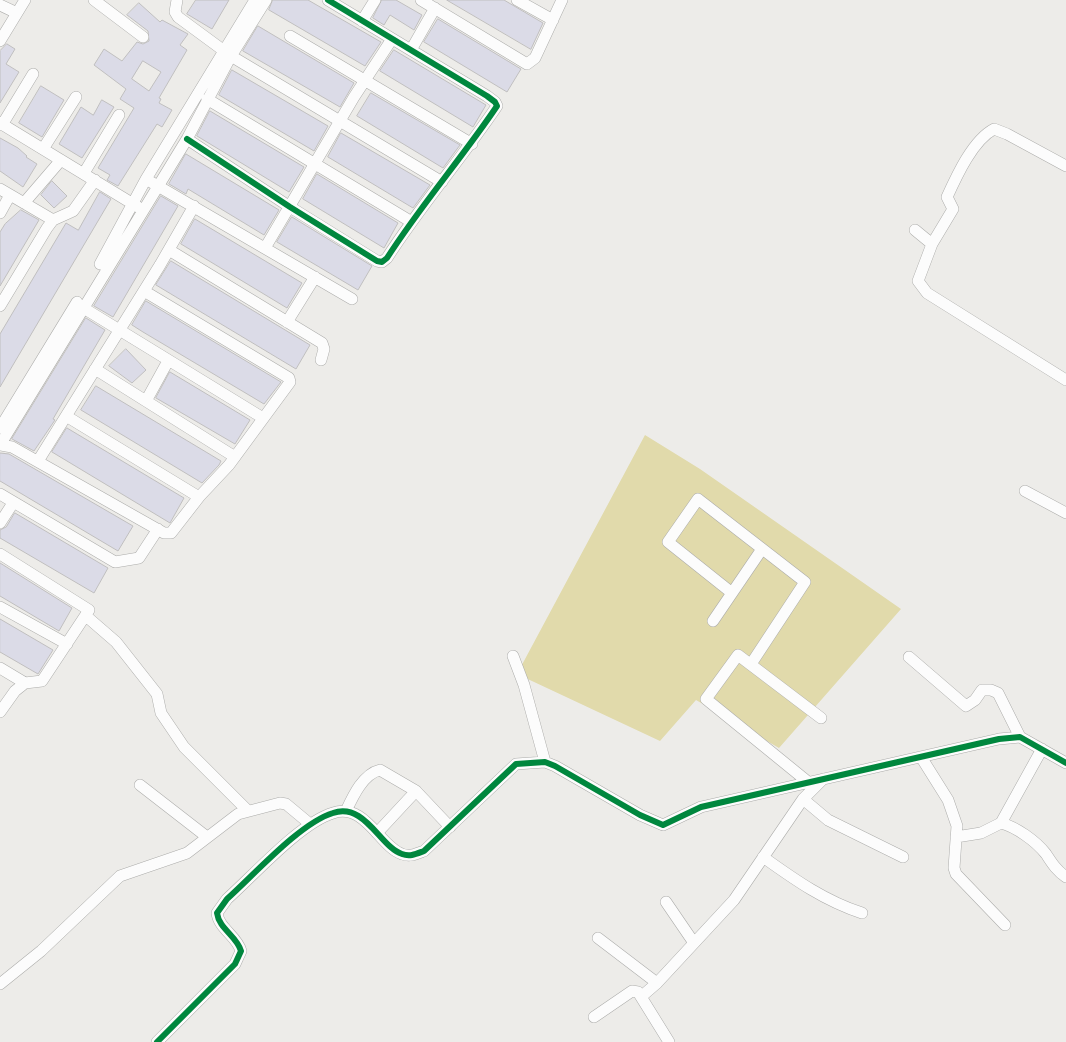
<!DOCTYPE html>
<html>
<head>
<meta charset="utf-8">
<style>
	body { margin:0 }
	canvas { display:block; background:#edece9 }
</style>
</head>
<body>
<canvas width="1066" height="1042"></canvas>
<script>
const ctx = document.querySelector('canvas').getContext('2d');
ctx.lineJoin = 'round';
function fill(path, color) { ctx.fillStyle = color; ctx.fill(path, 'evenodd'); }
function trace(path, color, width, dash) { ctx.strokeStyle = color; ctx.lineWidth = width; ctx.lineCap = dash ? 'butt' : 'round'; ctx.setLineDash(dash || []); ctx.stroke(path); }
fill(new Path2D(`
	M 645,435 L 700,469 L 901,609 L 779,748 L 696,700 L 660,741 L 517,674 Z`), '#e1daab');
const building = new Path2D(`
	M 196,0 L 229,0 L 212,29 L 187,14 Z
	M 273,0 L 308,0 L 381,42 L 365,66 L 269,10 Z
	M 382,0 L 396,0 L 422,15 L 414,30 L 390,15 L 384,25 L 373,18 Z
	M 447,0 L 504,0 L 543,23 L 531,49 Z
	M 139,3 L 160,22 L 162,20 L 188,34 L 180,45 L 187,50 L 159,98 L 161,99 L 159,103 L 172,110 L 162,127 L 157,124 L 118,186 L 107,180 L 110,175 L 98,168 L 134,108 L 120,99 L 126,89 L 94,65 L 104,49 L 122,61 L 137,42 L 143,44 L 149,41 L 148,31 L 127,15 ZM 143,61 L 161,72 L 149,91 L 132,79 Z
	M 438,19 L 521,69 L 507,92 L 424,42 Z
	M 258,26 L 354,83 L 340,107 L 243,51 Z
	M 7,44 L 15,49 L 6,64 L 19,72 L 0,103 L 0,51 Z
	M 394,50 L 486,105 L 473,127 L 380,71 Z
	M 232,70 L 328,126 L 314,151 L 219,95 Z
	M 41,86 L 64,100 L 42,137 L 19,123 Z
	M 371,93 L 460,145 L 443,168 L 357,116 Z
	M 102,100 L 114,107 L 82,158 L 59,144 L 81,107 L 93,115 Z
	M 210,111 L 304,167 L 289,192 L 197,136 Z
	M 341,133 L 430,185 L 413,208 L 328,157 Z
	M 0,138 L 18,148 L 27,156 L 26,157 L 37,164 L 23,187 L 0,171 Z
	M 186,154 L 279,210 L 264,235 L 188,189 L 186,194 L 169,184 Z
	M 317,174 L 398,223 L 384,248 L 303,199 Z
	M 52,181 L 67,196 L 54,208 L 41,195 Z
	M 100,192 L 111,199 L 0,387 L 0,334 L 66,223 L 78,230 Z
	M 161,196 L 178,206 L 113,317 L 94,306 Z
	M 21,210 L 39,220 L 0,286 L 0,232 L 5,224 Z
	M 292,217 L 372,266 L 358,290 L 277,242 Z
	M 195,219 L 302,283 L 287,308 L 181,244 Z
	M 171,261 L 310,345 L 296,369 L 156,285 Z
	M 146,301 L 281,382 L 264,404 L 143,332 L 132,325 Z
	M 86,318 L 105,330 L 53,419 L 55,420 L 34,451 L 12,439 Z
	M 126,349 L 146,370 L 132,383 L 109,366 Z
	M 170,372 L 250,420 L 235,444 L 156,398 Z
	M 96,386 L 221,461 L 219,465 L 202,483 L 81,410 Z
	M 67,428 L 184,498 L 170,523 L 52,452 Z
	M 0,453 L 9,454 L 133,526 L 118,551 L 0,481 Z
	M 15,513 L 108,568 L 94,593 L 0,538 L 0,530 L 6,527 Z
	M 0,563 L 72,608 L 59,631 L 0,596 Z
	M 0,619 L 53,650 L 38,674 L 0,652 Z`);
fill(building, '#dbdbe7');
trace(building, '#c0bfbf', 1);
const minor = new Path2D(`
	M 94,0 L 143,37
	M 177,0 L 175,12 L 178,17 L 231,56 L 442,182
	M 421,0 L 527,64 L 535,58 L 562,0
	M 517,0 L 553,20
	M 0,5 L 17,13
	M 362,21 L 375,0
	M 290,36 L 472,144
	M 0,41 L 25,0
	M 411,50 L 435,8
	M 207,99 L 410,221
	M 0,123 L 138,207
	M 2,125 L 33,74
	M 187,139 L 290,207 L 377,261 L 382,262 L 387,258 C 421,205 462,158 497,106 L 495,102 L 487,96 L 328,0
	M 43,149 L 76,97
	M 1066,166 L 1007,134 L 994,129 C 973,140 957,175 947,197 L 953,209 L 932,244 L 918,281 L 927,293 L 1066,380
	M 84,173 L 119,115
	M 151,182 L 352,299
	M 0,189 L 53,220
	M 24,203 L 61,160
	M 0,213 L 10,195
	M 915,230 L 932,244
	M 265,248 L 354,97 L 392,39
	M 169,250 L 322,343 L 324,349 L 321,360
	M 100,264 L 146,179 L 255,0
	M 77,304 L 263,418
	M 0,306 L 47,228 L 53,220 L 73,211 L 95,180
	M 287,322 L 315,277
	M 95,369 L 235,457
	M 146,401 L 168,361
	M 66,416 L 199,497
	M 0,428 L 77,302
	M 0,445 L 12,447 L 164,533 L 171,533 L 199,497 L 229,465 L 290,382 L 289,378 L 144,291
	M 0,445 L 187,139 L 231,56 L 266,0
	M 38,461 L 160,265 L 194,206
	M 1025,491 L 1066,513
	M 0,494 L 115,562 L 139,558 L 158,529
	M 0,523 L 13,503
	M 0,554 L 89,610 L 42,681 L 25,683 L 15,691 L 0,712
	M 732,593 L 668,542 L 698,499 L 805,582 L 751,664
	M 0,607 L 67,644
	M 86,616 L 116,642 L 157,694 L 161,713 L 184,747 L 248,811
	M 713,621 L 762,549
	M 513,656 L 524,685 L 545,762
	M 909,657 L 966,706 L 975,700 L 982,690 L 991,690 L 998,693 L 1020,737
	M 0,668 L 25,683
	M 921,757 L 948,800 L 957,826 L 954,868 L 956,874 L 1005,925
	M 808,782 L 706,699 L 738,655 L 821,718
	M 140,785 L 207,837
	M 803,799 L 828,820 L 903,857
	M 346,811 C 353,796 363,774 380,770 L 416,791 L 450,827
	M 1001,823 L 1042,749
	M 377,833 L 416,791
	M 956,837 L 981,833 L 1001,823 C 1016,827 1036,841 1046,854 C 1052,863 1056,870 1066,877
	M 763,857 C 795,880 825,901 862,913
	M 666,902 L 694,943
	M 598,938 L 657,983
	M 0,984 L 41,951 L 120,876 L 187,853 L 238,814 L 280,803 L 286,804 L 310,824
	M 642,996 L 657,983 L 734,900 L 803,799 L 823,779
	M 594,1017 L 632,991 L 638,992 L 669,1042
	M 157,1042 L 235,964 L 241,951 C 237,936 219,929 217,913 L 227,899 C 254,875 300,823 333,813 C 365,802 380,847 402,854 C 410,857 416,854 424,851 L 516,764 L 545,762 L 555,766 L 640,815 L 663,825 L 701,807 L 999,739 L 1020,737 L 1066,763`);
trace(minor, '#acacaa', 12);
trace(minor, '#fcfcfc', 11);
trace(new Path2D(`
	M 187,139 L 290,207 L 377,261 L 382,262 L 387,258 C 421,205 462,158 497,106 L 495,102 L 487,96 L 328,0
	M 157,1042 L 235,964 L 241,951 C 237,936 219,929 217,913 L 227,899 C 254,875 300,823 333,813 C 365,802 380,847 402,854 C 410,857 416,854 424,851 L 516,764 L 545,762 L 555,766 L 640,815 L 663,825 L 701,807 L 999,739 L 1020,737 L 1066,763`), '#00873e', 6);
</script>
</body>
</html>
